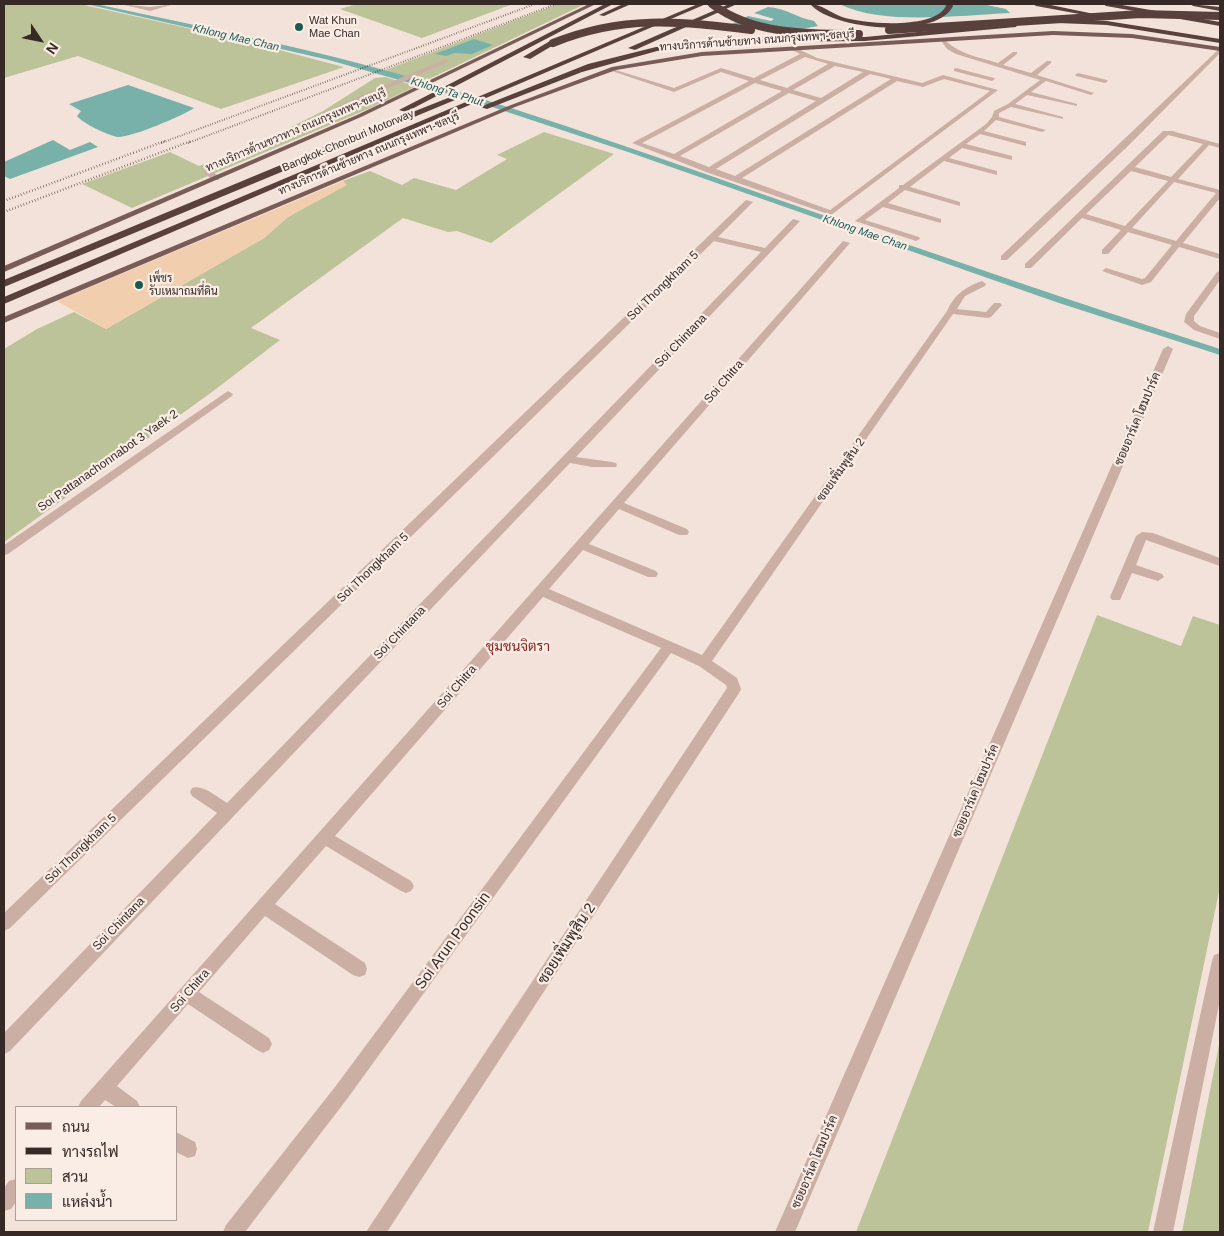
<!DOCTYPE html>
<html>
<head>
<meta charset="utf-8">
<style>
	body { margin:0 }
	#map { position:relative; width:1224px; height:1236px; overflow:hidden; background:#f3e2d9; font-family:Helvetica,Sarabun,sans-serif }
	canvas { display:block }
	.frame { position:absolute; inset:0; border:5px solid #372926; pointer-events:none }
	.legend { position:absolute; left:15px; top:1106px; width:162px; height:115px; box-sizing:border-box; background:#faede6; border:1px solid #ac9f99; margin:0; padding:6px 9px; list-style:none; font-size:15px; color:#372926 }
	.legend li { display:flex; align-items:center; gap:10px; height:25px }
	.legend b { width:25px; border:1px solid #ac9f99 }
	.north { position:absolute; left:15px; top:15px; width:50px; height:50px; -webkit-text-stroke:4px #faede6; paint-order:stroke; rotate:124deg; font-size:14px; font-weight:700; line-height:20px; text-align:center; color:#372926 }
	.north::after { content:''; display:block; margin:auto; width:18px; height:22px; background:#372926; clip-path:polygon(50% 0,100% 100%,50% 72%,0 100%) }
</style>
</head>
<body>
<div id="map">
<canvas width="1224" height="1236"></canvas>
<div class="frame"></div>
<ul class="legend">
<li><b style="height:6px;background:#795c57"></b>ถนน</li>
<li><b style="height:6px;background:#372926"></b>ทางรถไฟ</li>
<li><b style="height:14px;background:#bcc398"></b>สวน</li>
<li><b style="height:14px;background:#77b1aa"></b>แหล่งน้ำ</li>
</ul>
<div class="north">N</div>
</div>
<script>
const ctx = document.querySelector('canvas').getContext('2d');
ctx.lineJoin = 'round';
function fill(path, color) { ctx.fillStyle = color; ctx.fill(path, 'evenodd'); }
function trace(path, color, width, dash) { ctx.strokeStyle = color; ctx.lineWidth = width; ctx.lineCap = dash ? 'butt' : 'round'; ctx.setLineDash(dash || []); ctx.stroke(path); }
function label(font, color, halo, rows, align = 'center') {
  ctx.font = font + ' Helvetica,Sarabun,sans-serif'; ctx.lineWidth = 4.5; ctx.setLineDash([]); ctx.textBaseline = 'middle'; ctx.strokeStyle = halo; ctx.fillStyle = color; for (const [text, x, y, turn = 0] of rows) {
    ctx.save(); ctx.translate(x, y); ctx.rotate((+turn || 0) * Math.PI / 180); ctx.textAlign = isNaN(turn) ? turn : align; if (halo) ctx.strokeText(text, 0, 0); ctx.fillText(text, 0, 0); ctx.restore();
  }
}
fill(new Path2D(`
	M 4,4 L 80,4 L 245,41 L 344,67 L 221,109 L 78,56 L 4,78 Z
	M 357,4 L 513,4 L 422,38 L 340,9 Z
	M 558,4 L 585,4 L 425,81 L 383,71 Z
	M 385,77 L 416,86 L 368,109 L 132,208 L 82,184 L 170,152 L 199,166 L 280,136 L 277,134 L 323,111 L 375,78 Z
	M 544,132 L 614,154 L 491,243 L 457,231 L 448,232 L 403,218 L 251,328 L 280,340 L 212,392 L 4,542 L 4,349 L 37,329 L 74,312 L 106,329 L 264,238 L 288,217 L 346,185 L 343,181 L 370,171 L 402,185 L 414,178 L 456,190 L 507,159 L 497,155 Z
	M 1097,615 L 1181,646 L 1193,616 L 1220,625 L 1220,887 L 1148,1232 L 856,1232 Z
	M 1220,1040 L 1220,1232 L 1182,1232 Z`), '#bcc398');
fill(new Path2D(`
	M 343,181 L 347,185 L 288,217 L 264,238 L 106,329 L 57,301 Z`), '#f1cead');
fill(new Path2D(`
	M 839,4 L 982,4 L 1006,9 L 1010,13 C 960,15 884,26 839,4 Z
	M 768,7 C 786,8 797,18 814,21 L 818,26 L 802,29 L 737,29 L 730,25 L 748,16 L 771,21 L 774,19 L 754,13 Z
	M 474,39 L 493,45 L 472,54 L 454,53 L 446,56 L 435,54 Z
	M 128,85 L 194,108 C 182,116 133,137 118,137 C 109,136 82,123 77,116 L 81,111 L 69,104 Z
	M 53,140 L 70,150 L 90,142 L 98,147 L 10,179 L 4,176 L 4,162 Z`), '#77b1aa');
fill(new Path2D(`
	M 86,4 L 96,4 C 202,27 309,48 413,78 C 547,117 679,165 811,211 C 947,258 1083,305 1220,349 L 1220,355 L 1056,302 L 631,153 L 483,104 L 329,60 Z`), '#77b1aa');
fill(new Path2D(`
	M 120,4 L 150,7 L 174,4 L 150,11 Z
	M 939,38 L 943,38 C 958,54 978,57 998,63 L 1013,52 L 1017,52 L 1017,54 L 1003,65 L 1031,73 L 1047,61 L 1051,61 L 1051,63 L 1037,75 L 1094,93 L 1091,95 L 1046,81 L 1031,92 L 1077,104 L 1077,106 L 1027,95 L 1015,104 L 1063,117 L 1063,119 L 1011,107 L 999,113 L 999,117 L 1046,130 L 1042,132 L 996,120 L 984,131 L 1026,142 L 1026,146 L 980,134 L 966,144 L 1012,156 L 1012,160 L 962,148 L 949,158 L 997,171 L 997,175 L 944,161 L 910,187 L 960,202 L 960,206 L 905,190 L 888,203 L 941,219 L 941,223 L 883,207 L 865,220 L 919,237 L 920,239 L 916,241 L 855,221 L 899,188 L 899,185 L 903,185 L 986,124 L 992,117 L 994,111 L 1008,104 L 1040,80 L 956,54 L 947,49 Z
	M 792,46 L 817,58 L 922,83 L 943,75 L 998,90 L 831,215 L 706,172 L 632,143 L 749,81 L 721,72 L 674,92 L 609,70 L 609,68 L 674,88 L 721,68 L 754,78 L 800,54 L 790,49 ZM 805,57 L 828,64 L 787,88 L 760,80 ZM 835,66 L 863,72 L 821,98 L 793,90 ZM 870,74 L 891,79 L 735,176 L 716,169 ZM 944,79 L 990,91 L 830,210 L 742,178 L 897,81 L 923,87 ZM 755,83 L 782,91 L 674,154 L 642,143 ZM 789,93 L 816,101 L 709,167 L 680,156 Z
	M 1220,48 L 1220,53 L 1128,146 L 1007,260 L 1001,260 L 1001,256 Z
	M 446,59 L 448,60 L 448,62 L 389,88 L 215,170 L 212,172 L 219,176 L 219,180 L 213,180 L 204,173 L 209,166 L 384,85 Z
	M 956,68 L 994,78 L 995,79 L 992,81 L 954,71 L 954,69 Z
	M 1078,73 L 1107,80 L 1108,81 L 1105,83 L 1076,76 L 1075,75 Z
	M 1163,131 L 1172,131 L 1220,144 L 1220,148 L 1209,145 L 1178,179 L 1220,190 L 1220,198 L 1183,243 L 1220,254 L 1220,259 L 1179,247 L 1151,282 L 1142,285 L 1102,271 L 1106,268 L 1142,279 L 1145,278 L 1172,245 L 1128,232 L 1108,254 L 1102,254 L 1102,250 L 1121,230 L 1082,218 L 1031,268 L 1025,268 L 1025,264 ZM 1168,135 L 1203,144 L 1171,177 L 1135,167 ZM 1131,171 L 1168,181 L 1125,226 L 1086,214 ZM 1174,182 L 1216,193 L 1176,241 L 1132,228 Z
	M 746,200 L 753,202 L 718,237 L 765,248 L 793,219 L 800,221 L 576,457 L 612,462 L 616,463 L 617,465 L 616,467 L 592,467 L 570,463 L 10,1051 L 4,1054 L 4,1033 L 217,813 L 192,796 L 190,792 L 192,788 C 203,784 217,797 227,803 L 761,252 L 714,241 L 10,928 L 4,931 L 4,913 Z
	M 843,241 L 850,243 L 624,503 L 687,529 L 689,532 L 687,535 L 679,535 L 619,509 L 589,544 L 656,571 L 658,574 L 656,577 L 648,577 L 583,550 L 549,589 L 702,655 L 947,311 C 954,295 965,287 982,281 L 986,284 L 985,286 L 965,296 L 957,309 L 986,312 L 994,303 L 1000,303 L 1002,305 L 991,317 L 988,318 L 953,314 L 712,661 L 737,678 L 741,689 L 739,693 L 387,1232 L 366,1232 L 727,688 L 726,685 L 699,666 L 671,653 L 347,1099 L 245,1232 L 223,1232 L 226,1225 L 335,1087 L 661,648 L 543,597 L 335,836 L 411,881 L 414,886 L 411,891 L 406,893 L 401,891 L 326,846 L 275,904 L 365,963 L 367,969 L 365,975 L 359,977 L 353,975 L 265,916 L 199,992 L 269,1038 L 272,1044 L 269,1050 L 263,1053 L 257,1050 L 188,1004 L 117,1086 L 137,1101 L 140,1107 L 116,1107 L 105,1100 L 99,1107 L 78,1107 L 81,1101 Z
	M 1220,271 L 1220,280 L 1194,316 L 1194,321 L 1200,326 L 1220,333 L 1220,339 L 1194,330 L 1184,322 L 1186,314 L 1217,272 Z
	M 1168,346 L 1173,349 L 795,1232 L 775,1232 L 1163,349 Z
	M 228,391 L 233,394 L 232,396 L 8,554 L 4,555 L 4,545 Z
	M 1142,532 L 1153,533 L 1220,558 L 1220,566 L 1146,540 L 1136,565 L 1162,574 L 1164,577 L 1158,581 L 1132,573 L 1120,600 L 1112,600 L 1110,597 L 1136,536 Z
	M 1220,953 L 1220,1000 L 1173,1232 L 1153,1232 L 1212,961 L 1214,955 Z
	M 176,1132 L 195,1142 L 197,1149 L 195,1156 L 188,1158 L 176,1152 Z
	M 16,1179 L 16,1202 L 11,1209 L 4,1211 L 4,1188 L 9,1181 Z`), '#cbafa5');
fill(new Path2D(`
	M 589,4 L 596,4 L 361,117 L 4,272 L 4,266 L 357,115 Z
	M 1053,31 L 1132,34 L 1220,47 L 1220,51 L 1132,38 L 1053,35 L 702,56 L 616,70 L 515,107 L 4,323 L 4,317 L 511,105 L 612,67 L 702,52 Z`), '#795c57');
fill(new Path2D(`
	M 605,4 L 613,4 L 406,112 L 399,110 Z
	M 623,4 L 631,4 L 604,16 L 599,15 Z
	M 698,4 L 706,4 L 4,304 L 4,297 Z
	M 729,4 L 737,4 L 635,50 L 628,48 Z
	M 810,4 C 821,4 831,13 842,17 C 863,24 934,30 946,6 L 945,4 L 952,4 L 953,6 C 937,40 832,30 810,4 Z
	M 1033,4 L 1046,4 L 1099,15 L 1096,17 L 1036,6 Z
	M 1103,4 L 1116,4 L 1220,22 L 1220,26 L 1106,6 Z
	M 1190,4 L 1220,7 L 1220,11 L 1193,6 Z
	M 1060,20 L 1107,21 L 1220,39 L 1220,43 L 1107,25 L 1058,23 L 1058,21 Z
	M 1013,23 L 1017,25 L 1016,27 L 865,41 L 736,42 L 657,51 L 582,72 L 487,109 L 480,107 L 588,64 L 656,47 L 736,38 L 865,37 Z
	M 550,41 L 557,43 L 530,59 L 523,57 Z
	M 448,98 L 455,100 L 4,287 L 4,280 L 324,147 Z`), '#58413d');
trace(new Path2D(`
	M 161,143 L 535,4
	M 188,143 L 556,4`), '#372926', 2, [0.5, 2]);
trace(new Path2D(`
	M 4,201 L 165,141
	M 4,212 L 191,141`), '#372926', 2.5, [0.5, 2.5]);
trace(new Path2D(`
	M 712,4 C 753,35 809,34 859,34
	M 889,30 L 1141,14 L 1220,16
	M 553,43 C 622,15 679,21 751,30`), '#58413d', 8);
for (const [x, y, r, color] of [
	[299,27,5,"#1a5a53"],
	[139,285,5,"#1a5a53"]
]) { const dot = new Path2D(); dot.arc(x, y, r, 0, 2 * Math.PI); ctx.fillStyle = color; ctx.fill(dot); trace(dot, '#faede6', 2); }
label('11px', '#372926', '#faede6', [
	["Wat Khun",309,21],
	["Mae Chan",309,34],
	["เพ็ชร",149,279],
	["รับเหมาถมที่ดิน",149,292]
], 'left');
label('italic 11px', '#1a5a53', '#faede6', [
	["Khlong Mae Chan",236,38,13],
	["Khlong Ta Phut",447,92,17],
	["Khlong Mae Chan",865,233,19]
]);
label('11px', '#372926', '#faede6', [
	["ทางบริการด้านซ้ายทาง ถนนกรุงเทพฯ-ชลบุรี",757,41,-4],
	["ทางบริการด้านขวาทาง ถนนกรุงเทพฯ-ชลบุรี",296,131,-23],
	["Bangkok-Chonburi Motorway",348,141,-23],
	["ทางบริการด้านซ้ายทาง ถนนกรุงเทพฯ-ชลบุรี",369,154,-23]
]);
label('12px', '#372926', '#faede6', [
	["Soi Thongkham 5",663,286,-44],
	["Soi Chintana",681,341,-46],
	["Soi Chitra",724,382,-49],
	["ซอยอาร์เค โฮมปาร์ค",1138,419,-67],
	["Soi Pattanachonnabot 3 Yaek 2",108,461,-35],
	["ซอยเพิ่มพูสิน 2",841,470,-55],
	["Soi Thongkham 5",373,568,-44],
	["Soi Chintana",400,633,-46],
	["Soi Chitra",457,687,-49],
	["ซอยอาร์เค โฮมปาร์ค",976,791,-67],
	["Soi Thongkham 5",81,849,-44],
	["Soi Chintana",119,924,-46],
	["Soi Chitra",190,991,-49],
	["ซอยอาร์เค โฮมปาร์ค",815,1162,-67]
]);
label('14px', '#8a221b', '#faede6', [
	["ชุมชนจิตรา",518,647]
]);
label('15px', '#372926', '#faede6', [
	["Soi Arun Poonsin",453,941,-54],
	["ซอยเพิ่มพูสิน 2",567,944,-57]
]);
</script>
</body>
</html>
